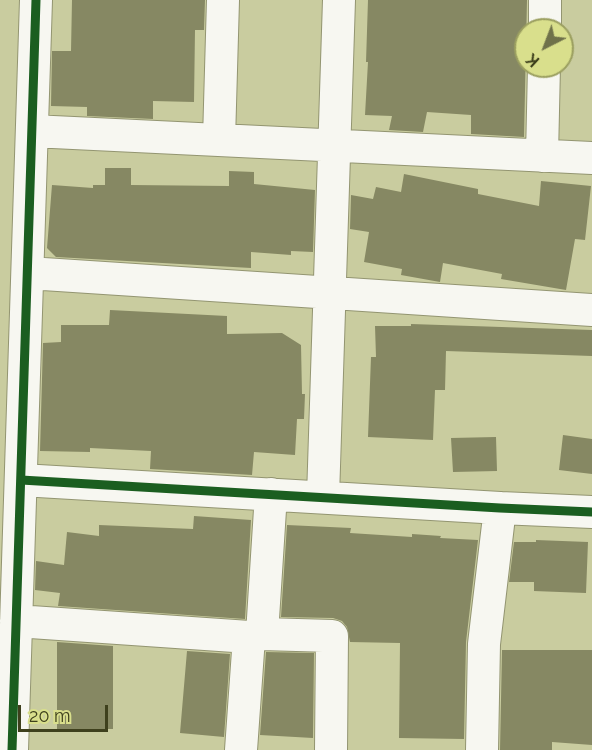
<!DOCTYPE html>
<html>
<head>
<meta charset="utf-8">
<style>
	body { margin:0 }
	#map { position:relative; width:592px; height:750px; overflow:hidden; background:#c9cc9f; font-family:Raleway,sans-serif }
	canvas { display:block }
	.north { position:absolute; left:514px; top:18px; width:60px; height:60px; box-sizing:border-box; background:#d9df8c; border:2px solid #9b9f60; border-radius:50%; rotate:222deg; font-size:16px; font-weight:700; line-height:24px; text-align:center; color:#3e401d }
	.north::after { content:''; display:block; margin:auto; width:21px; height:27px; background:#6f714a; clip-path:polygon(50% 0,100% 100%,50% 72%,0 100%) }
	.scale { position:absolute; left:18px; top:705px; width:90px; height:27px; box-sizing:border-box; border:3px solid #3e401d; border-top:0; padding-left:8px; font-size:18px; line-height:21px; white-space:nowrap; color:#3e401d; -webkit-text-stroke:4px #d9df8c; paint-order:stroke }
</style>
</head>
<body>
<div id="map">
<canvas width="592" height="750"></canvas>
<div class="north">K</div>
<div class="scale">20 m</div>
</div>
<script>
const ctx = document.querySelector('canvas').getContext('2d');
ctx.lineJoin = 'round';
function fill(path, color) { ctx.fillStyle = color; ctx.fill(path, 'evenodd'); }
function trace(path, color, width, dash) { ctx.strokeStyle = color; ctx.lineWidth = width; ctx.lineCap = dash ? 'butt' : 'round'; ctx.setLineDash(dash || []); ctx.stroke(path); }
fill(new Path2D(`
	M 72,0 L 205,0 L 204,30 L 195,30 L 194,102 L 153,101 L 153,119 L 87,116 L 87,107 L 51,106 L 52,51 L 71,51 Z
	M 368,0 L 527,0 L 524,137 L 471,134 L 471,115 L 427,112 L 423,132 L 389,130 L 392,116 L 365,115 L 368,62 L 366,62 Z
	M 105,168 L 131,168 L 131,185 L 229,186 L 229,171 L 254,172 L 254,184 L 315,190 L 313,252 L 291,251 L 291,255 L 251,252 L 251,268 L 56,257 L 47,248 L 52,185 L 93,188 L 93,185 L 105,185 Z
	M 404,174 L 478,189 L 478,194 L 539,206 L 541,181 L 591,186 L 585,240 L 575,239 L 566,290 L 501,279 L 502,274 L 443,263 L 440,282 L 401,275 L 402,269 L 364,262 L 369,232 L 350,229 L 351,195 L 373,199 L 376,187 L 401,192 Z
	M 110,310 L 227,316 L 227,334 L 282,333 L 301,345 L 302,394 L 305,394 L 304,419 L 297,419 L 295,455 L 254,452 L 252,475 L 150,469 L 151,451 L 90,448 L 90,452 L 40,451 L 43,343 L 61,342 L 61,325 L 109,325 Z
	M 411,324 L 592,330 L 592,356 L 446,351 L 445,390 L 435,390 L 433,440 L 368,437 L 371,357 L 376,357 L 375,326 L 411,326 Z
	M 563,435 L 592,439 L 592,474 L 559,470 Z
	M 496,437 L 497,471 L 453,472 L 451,438 Z
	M 194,516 L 251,520 L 245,619 L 58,606 L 60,593 L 35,590 L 36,561 L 64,565 L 67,532 L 99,536 L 99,525 L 193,529 Z
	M 287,525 L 351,528 L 350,533 L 412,537 L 412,534 L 441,536 L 440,538 L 478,540 L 466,642 L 464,739 L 399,738 L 400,643 L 350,642 L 347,627 L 342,621 L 333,618 L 281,617 Z
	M 536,540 L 588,542 L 586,593 L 534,591 L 534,582 L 509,582 L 514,542 L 536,542 Z
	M 57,642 L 113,646 L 113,729 L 57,729 Z
	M 502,650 L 592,650 L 592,745 L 552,742 L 552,750 L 500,750 Z
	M 187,651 L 230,654 L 224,737 L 180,733 Z
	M 266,652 L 314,653 L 313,738 L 260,735 Z`), '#868863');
const minor = new Path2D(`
	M 545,30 L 545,0
	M 32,131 L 592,158
	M 219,140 L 223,0
	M 542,156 L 544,66
	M 28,273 L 592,310
	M 21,480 L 500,508 L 592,512
	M 323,497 L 339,0
	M 16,621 L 249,637
	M 262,634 L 332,636 L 331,750
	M 12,750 L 36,0
	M 241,750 L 249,637 L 262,634 L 271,494
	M 482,750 L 484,644 L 500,508`);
trace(minor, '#939571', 34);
trace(minor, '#f7f7f1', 32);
trace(new Path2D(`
	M 21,480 L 500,508 L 592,512
	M 12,750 L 36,0`), '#1b5e20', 9);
</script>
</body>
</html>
